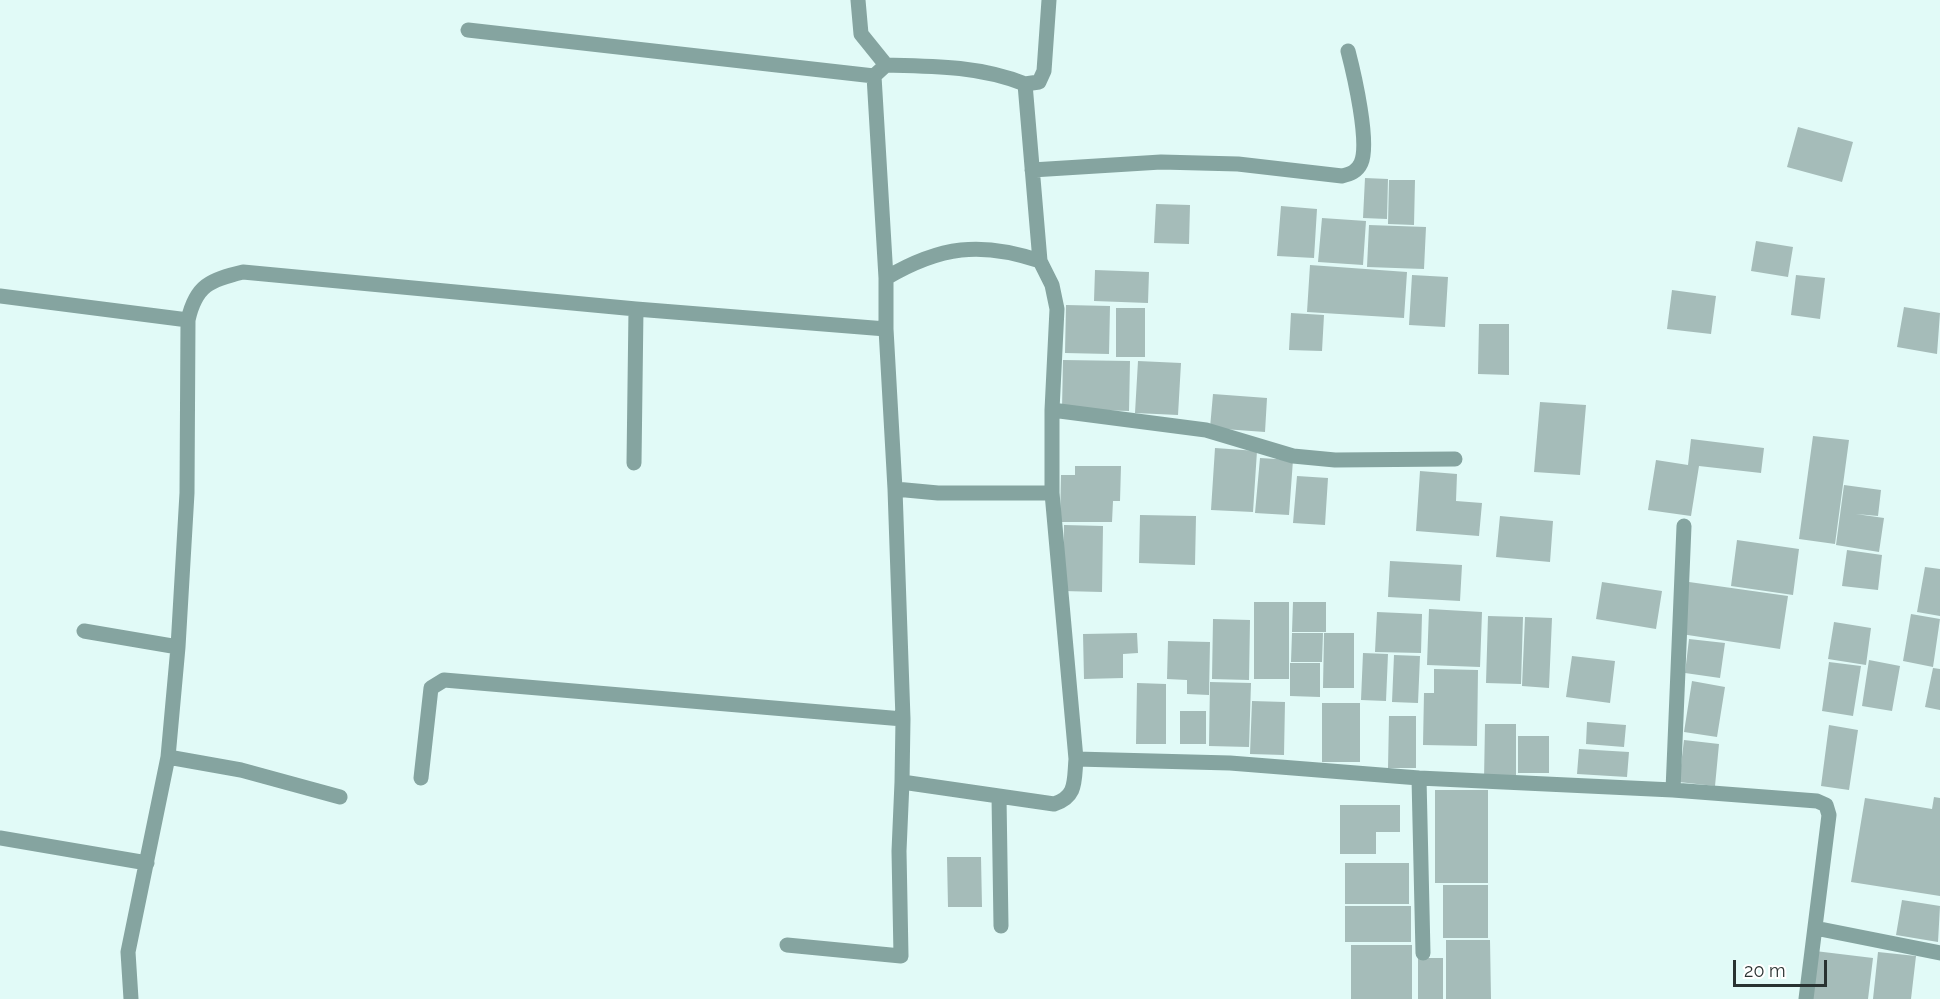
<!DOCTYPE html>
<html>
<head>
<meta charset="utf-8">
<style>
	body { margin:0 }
	#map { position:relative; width:1940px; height:999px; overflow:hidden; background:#e1faf7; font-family:Raleway,sans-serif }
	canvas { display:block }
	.scale { position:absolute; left:1733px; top:960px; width:94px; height:27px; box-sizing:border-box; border:3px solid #293231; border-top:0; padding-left:8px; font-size:18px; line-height:21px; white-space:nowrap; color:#293231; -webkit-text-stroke:4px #fff; paint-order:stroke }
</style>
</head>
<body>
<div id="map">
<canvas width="1940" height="999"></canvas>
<div class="scale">20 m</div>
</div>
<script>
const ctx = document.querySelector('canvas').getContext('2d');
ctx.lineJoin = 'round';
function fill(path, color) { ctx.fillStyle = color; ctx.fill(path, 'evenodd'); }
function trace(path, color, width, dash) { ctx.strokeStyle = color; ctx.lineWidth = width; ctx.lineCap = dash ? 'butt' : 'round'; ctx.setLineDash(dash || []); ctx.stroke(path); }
fill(new Path2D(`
	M 1798,127 L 1853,142 L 1842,182 L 1787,167 Z
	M 1365,178 L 1388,179 L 1387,219 L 1363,218 Z
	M 1389,180 L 1415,180 L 1414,225 L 1388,224 Z
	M 1156,204 L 1190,205 L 1189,244 L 1154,243 Z
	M 1281,206 L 1317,209 L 1314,258 L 1277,256 Z
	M 1322,218 L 1366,221 L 1363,265 L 1318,262 Z
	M 1369,225 L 1426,227 L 1424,269 L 1367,267 Z
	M 1756,241 L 1793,247 L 1788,277 L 1751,271 Z
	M 1310,265 L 1407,272 L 1404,318 L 1307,312 Z
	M 1095,270 L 1149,272 L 1148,303 L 1094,301 Z
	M 1412,275 L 1448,277 L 1445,327 L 1409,325 Z
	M 1796,275 L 1825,278 L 1820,319 L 1791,315 Z
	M 1672,290 L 1716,296 L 1711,334 L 1667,329 Z
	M 1066,305 L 1110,306 L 1109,354 L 1065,353 Z
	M 1904,307 L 1940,313 L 1937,354 L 1897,347 Z
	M 1116,308 L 1145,308 L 1145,357 L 1116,357 Z
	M 1291,313 L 1324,315 L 1322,351 L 1289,350 Z
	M 1479,324 L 1509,324 L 1509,375 L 1478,374 Z
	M 1063,360 L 1130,361 L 1129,411 L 1062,409 Z
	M 1138,361 L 1181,363 L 1178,415 L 1135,413 Z
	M 1213,394 L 1267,398 L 1265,432 L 1210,428 Z
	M 1540,402 L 1586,405 L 1580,475 L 1534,472 Z
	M 1813,436 L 1849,440 L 1835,544 L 1799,539 Z
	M 1691,439 L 1764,448 L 1761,473 L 1699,466 L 1691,516 L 1648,510 L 1656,460 L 1688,465 Z
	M 1215,448 L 1257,451 L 1253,512 L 1211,510 Z
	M 1260,458 L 1293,460 L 1289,515 L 1255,513 Z
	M 1075,466 L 1121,466 L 1120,501 L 1113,501 L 1112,522 L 1060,522 L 1061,475 L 1075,475 Z
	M 1420,471 L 1457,474 L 1456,501 L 1482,503 L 1479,536 L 1416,531 Z
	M 1297,476 L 1328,478 L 1325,525 L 1293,523 Z
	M 1844,485 L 1881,490 L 1878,516 L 1856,514 L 1884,518 L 1879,552 L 1836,545 Z
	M 1140,515 L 1196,516 L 1195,565 L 1139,563 Z
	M 1500,516 L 1553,521 L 1550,562 L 1496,557 Z
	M 1064,525 L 1103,526 L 1102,592 L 1063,591 Z
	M 1737,540 L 1799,549 L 1793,595 L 1731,586 Z
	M 1847,550 L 1882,555 L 1878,590 L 1842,586 Z
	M 1390,561 L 1462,565 L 1460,601 L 1388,597 Z
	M 1925,567 L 1940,569 L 1940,616 L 1917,612 Z
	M 1602,582 L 1662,591 L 1656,629 L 1596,619 Z
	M 1689,582 L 1788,596 L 1780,649 L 1681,634 Z
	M 1254,602 L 1289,602 L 1289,679 L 1254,679 Z
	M 1293,602 L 1326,602 L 1326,632 L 1292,632 Z
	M 1429,609 L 1482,612 L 1480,667 L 1427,665 Z
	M 1377,612 L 1422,614 L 1421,653 L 1375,652 Z
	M 1911,614 L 1940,619 L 1933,667 L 1903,661 Z
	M 1488,616 L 1523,617 L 1521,684 L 1486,683 Z
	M 1525,617 L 1552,618 L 1549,688 L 1522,686 Z
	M 1213,619 L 1250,620 L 1249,680 L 1212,679 Z
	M 1834,622 L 1871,628 L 1866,665 L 1828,659 Z
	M 1137,633 L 1138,653 L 1123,654 L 1123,678 L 1084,679 L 1083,634 Z
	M 1292,633 L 1323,633 L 1322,662 L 1291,662 Z
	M 1324,633 L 1354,633 L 1354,688 L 1323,688 Z
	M 1689,639 L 1725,643 L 1720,678 L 1685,673 Z
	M 1168,641 L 1210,642 L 1209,695 L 1187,694 L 1187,680 L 1167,679 Z
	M 1363,653 L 1388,654 L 1386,701 L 1361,700 Z
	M 1394,655 L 1420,656 L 1418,703 L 1392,702 Z
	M 1572,656 L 1615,661 L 1610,703 L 1566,697 Z
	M 1869,660 L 1900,666 L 1892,711 L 1862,706 Z
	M 1829,662 L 1861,666 L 1853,716 L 1822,711 Z
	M 1290,663 L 1320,663 L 1320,697 L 1290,696 Z
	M 1933,668 L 1940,669 L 1940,710 L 1925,707 Z
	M 1434,669 L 1478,670 L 1477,746 L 1423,745 L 1424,693 L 1434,693 Z
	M 1692,681 L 1725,687 L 1717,737 L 1684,732 Z
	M 1210,682 L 1251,683 L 1249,747 L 1209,746 Z
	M 1137,683 L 1166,684 L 1166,744 L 1136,744 Z
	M 1252,701 L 1285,702 L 1284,755 L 1250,754 Z
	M 1322,703 L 1360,703 L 1360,762 L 1322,762 Z
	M 1180,711 L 1206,711 L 1206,744 L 1180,744 Z
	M 1389,716 L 1416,716 L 1416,768 L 1388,768 Z
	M 1587,722 L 1626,725 L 1624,747 L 1586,744 Z
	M 1485,724 L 1516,724 L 1516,780 L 1484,780 Z
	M 1829,725 L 1858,730 L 1849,790 L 1821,786 Z
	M 1518,736 L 1549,736 L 1549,773 L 1518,773 Z
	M 1684,740 L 1719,744 L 1715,786 L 1679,782 Z
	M 1579,749 L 1629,752 L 1627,777 L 1577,774 Z
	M 1435,790 L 1488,790 L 1488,883 L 1435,883 Z
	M 1934,797 L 1940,798 L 1940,896 L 1851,882 L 1865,798 L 1932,809 Z
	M 1340,805 L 1400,805 L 1400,832 L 1376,832 L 1376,854 L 1340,854 Z
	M 947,857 L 981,857 L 982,907 L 948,907 Z
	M 1345,863 L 1409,863 L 1409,904 L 1345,904 Z
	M 1443,885 L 1488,885 L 1488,938 L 1443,938 Z
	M 1902,900 L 1940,906 L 1938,942 L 1896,935 Z
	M 1345,906 L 1411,906 L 1411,942 L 1345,942 Z
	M 1446,940 L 1490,940 L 1491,999 L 1446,999 Z
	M 1351,945 L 1412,945 L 1412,999 L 1351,999 Z
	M 1815,951 L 1873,958 L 1868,999 L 1810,999 Z
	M 1878,952 L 1916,956 L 1911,999 L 1873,999 Z
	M 1418,958 L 1443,958 L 1443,999 L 1418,999 Z`), '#a5bcb9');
trace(new Path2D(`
	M 858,0 L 861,34 L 886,65
	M 468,30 L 874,76
	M 1025,84 L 1039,82 L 1044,71 L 1049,0
	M 1032,170 L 1161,162 L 1238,164 L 1342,176 C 1350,174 1357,172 1361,163 C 1370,143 1354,74 1348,51
	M 1040,261 C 981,241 940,246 886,278 L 886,329 L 895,489 L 938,493 L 1052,493
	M 886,278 L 874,76 L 886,65 C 933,66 980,66 1025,84 L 1040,261 L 1052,285 L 1057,309 L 1052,410 L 1052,493 L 1076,759 C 1074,781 1077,797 1054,804 L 902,782 L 903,719 L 895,489
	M 0,296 L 188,320
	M 1052,410 L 1206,430 L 1293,456 L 1335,460 L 1455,459
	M 634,463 L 636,309
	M 84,631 L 178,647
	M 168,757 L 241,770 L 340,797
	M 1076,759 L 1230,763 L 1419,778 L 1673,790 L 1817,801 L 1826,805 L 1829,815 L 1806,999
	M 421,778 L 431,688 L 444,680 L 903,719
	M 1419,778 L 1423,953
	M 1673,790 L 1684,526
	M 999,797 L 1001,926
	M 0,838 L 147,863
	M 1815,928 L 1940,953
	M 787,945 L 901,956 L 899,851 L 902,782
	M 131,999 L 128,952 L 168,757 L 178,647 L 187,493 L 188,320 C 196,285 210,280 243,272 L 636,309 L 886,329`), '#85a4a0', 15);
</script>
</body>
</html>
